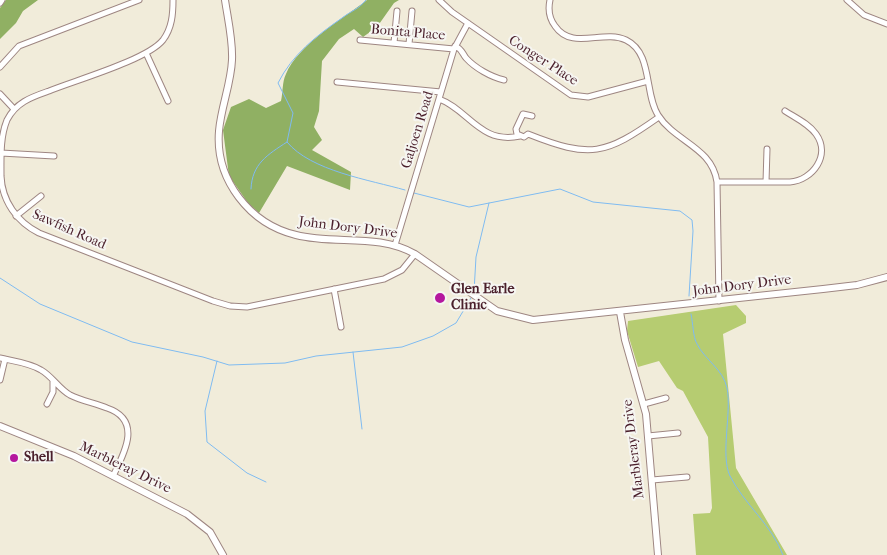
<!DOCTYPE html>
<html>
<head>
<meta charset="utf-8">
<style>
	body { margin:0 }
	canvas { display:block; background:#f1ecda }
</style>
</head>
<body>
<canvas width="887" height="555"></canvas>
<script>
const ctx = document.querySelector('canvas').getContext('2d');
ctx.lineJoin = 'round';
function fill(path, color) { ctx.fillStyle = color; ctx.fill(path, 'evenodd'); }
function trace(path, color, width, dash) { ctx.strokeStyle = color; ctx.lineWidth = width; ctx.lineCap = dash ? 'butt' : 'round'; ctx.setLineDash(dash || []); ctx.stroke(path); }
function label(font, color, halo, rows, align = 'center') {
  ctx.font = font + ' "IM FELL French Canon",serif'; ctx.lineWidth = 4; ctx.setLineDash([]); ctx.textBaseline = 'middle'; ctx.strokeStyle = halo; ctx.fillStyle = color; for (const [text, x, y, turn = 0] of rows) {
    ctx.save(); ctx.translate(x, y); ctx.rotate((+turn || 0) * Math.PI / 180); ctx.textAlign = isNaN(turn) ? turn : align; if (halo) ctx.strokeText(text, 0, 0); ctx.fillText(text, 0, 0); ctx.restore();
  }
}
fill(new Path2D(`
	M 736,305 L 746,316 L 746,323 L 723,334 L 736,468 L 787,555 L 696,555 L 693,514 L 710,513 L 712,508 L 708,437 L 683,391 L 677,388 L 659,361 L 638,367 L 627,331 L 628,321 Z`), '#b6cc71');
fill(new Path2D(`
	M 6,0 L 38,0 L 23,11 L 16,23 L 0,39 L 0,8 Z
	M 367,0 L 399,0 L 394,3 L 377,27 L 363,37 L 354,29 L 339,39 L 322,61 L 319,111 L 314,127 L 322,140 L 312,150 L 351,172 L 350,190 L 287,166 L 259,213 L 248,203 L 229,176 L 223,130 L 231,107 L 249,99 L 266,108 L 281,101 C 283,92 282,82 286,74 C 298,45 342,19 367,0 Z`), '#90b063');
trace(new Path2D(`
	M 366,0 C 359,9 351,11 342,18 C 316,36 292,55 278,83 L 293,113 L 287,142 C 311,171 370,180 405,190
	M 251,189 C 252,164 267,155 287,142
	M 414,193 L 469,207 L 560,189 L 593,202 L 680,211 L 692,220 L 693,231 L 689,296
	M 0,278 L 40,304 L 132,342 L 203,357 L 229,365 L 285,363 L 316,356 L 402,347 L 433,336 L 456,323 L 471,298
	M 474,292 L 476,257 L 489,203
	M 691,314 C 693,323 693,337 697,344 C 705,360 723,369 727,388 C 732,412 720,455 730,476 C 744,504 772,525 783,555
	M 353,352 L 362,429
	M 217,361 L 205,411 L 207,442 L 247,473 L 266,482`), '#7fbbf1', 1);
const minor = new Path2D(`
	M 173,0 C 173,14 172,28 163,40 C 147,60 76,80 49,91 C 32,97 16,102 7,120 C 0,137 1,157 1,176 C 2,201 17,222 39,233 L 213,301 L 230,306 L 247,307 L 384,279 L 402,270 L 415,254
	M 439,0 L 452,12 L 571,95 L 588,97 L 648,81
	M 550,0 C 548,9 549,18 555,26 C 572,51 603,29 626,40 C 653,53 644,93 658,115 C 675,142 712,147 717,182 L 719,301
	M 847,0 L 864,15 L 887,24
	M 0,3 L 2,0
	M 360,40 L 454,49
	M 394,43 L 397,11
	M 409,44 L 412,11
	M 455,46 C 462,49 462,53 466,58 C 475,68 491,77 504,80
	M 146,53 L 168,101
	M 0,67 L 19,46 L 139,0
	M 337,82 L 441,92
	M 0,94 L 14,109
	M 439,99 C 468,109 480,145 520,136
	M 532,116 L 523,114 L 516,129 L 517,134 L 524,137 L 528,134 C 591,159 605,155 659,117
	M 1,153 L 54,156
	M 717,182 L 790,182 C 813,180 831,155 816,134 C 809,124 796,118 785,111
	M 766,182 L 767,149
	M 16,216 L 41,196
	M 395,245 L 454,49 L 468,23
	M 334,289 L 341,327
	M 0,358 C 13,361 30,363 41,370 C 52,376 59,389 70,395 C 82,401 95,403 107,408 C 143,420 124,454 113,476
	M 0,380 L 5,359
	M 47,404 L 53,392 L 53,380
	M 644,404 L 666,398
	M 648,436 L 678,433
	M 652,480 L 687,477`);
const tertiary = new Path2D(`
	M 225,0 C 228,20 233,41 232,60 C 231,84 221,107 219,131 C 215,180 250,224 296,235 C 335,245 378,233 415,254 L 497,311 L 533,320 L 823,289 L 857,285 L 887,277
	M 620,312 L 625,340 L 646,414 L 658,555
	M 0,426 L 74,456 L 187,514 L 210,532 L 223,555`);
trace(minor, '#9e8682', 7);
trace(tertiary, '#9e8682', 8);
trace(minor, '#fff', 5);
trace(tertiary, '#fff', 6);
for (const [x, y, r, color] of [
	[440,298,6,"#b5179e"],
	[14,458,5,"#b5179e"]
]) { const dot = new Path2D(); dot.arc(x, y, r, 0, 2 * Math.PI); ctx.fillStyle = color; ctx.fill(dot); trace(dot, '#f6f6f2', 2); }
label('14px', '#4a1f2b', '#f6f6f2', [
	["Bonita Place",408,33,5],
	["Conger Place",543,61,33],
	["Galjoen Road",418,130,-73],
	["John Dory Drive",348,228,7],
	["Sawfish Road",69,230,24],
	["John Dory Drive",742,286,-7],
	["Marbleray Drive",634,449,-97],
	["Marbleray Drive",125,468,26]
]);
label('bold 14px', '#4a1f2b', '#f6f6f2', [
	["Glen Earle",451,290],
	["Clinic",451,306],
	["Shell",24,458]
], 'left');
</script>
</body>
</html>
